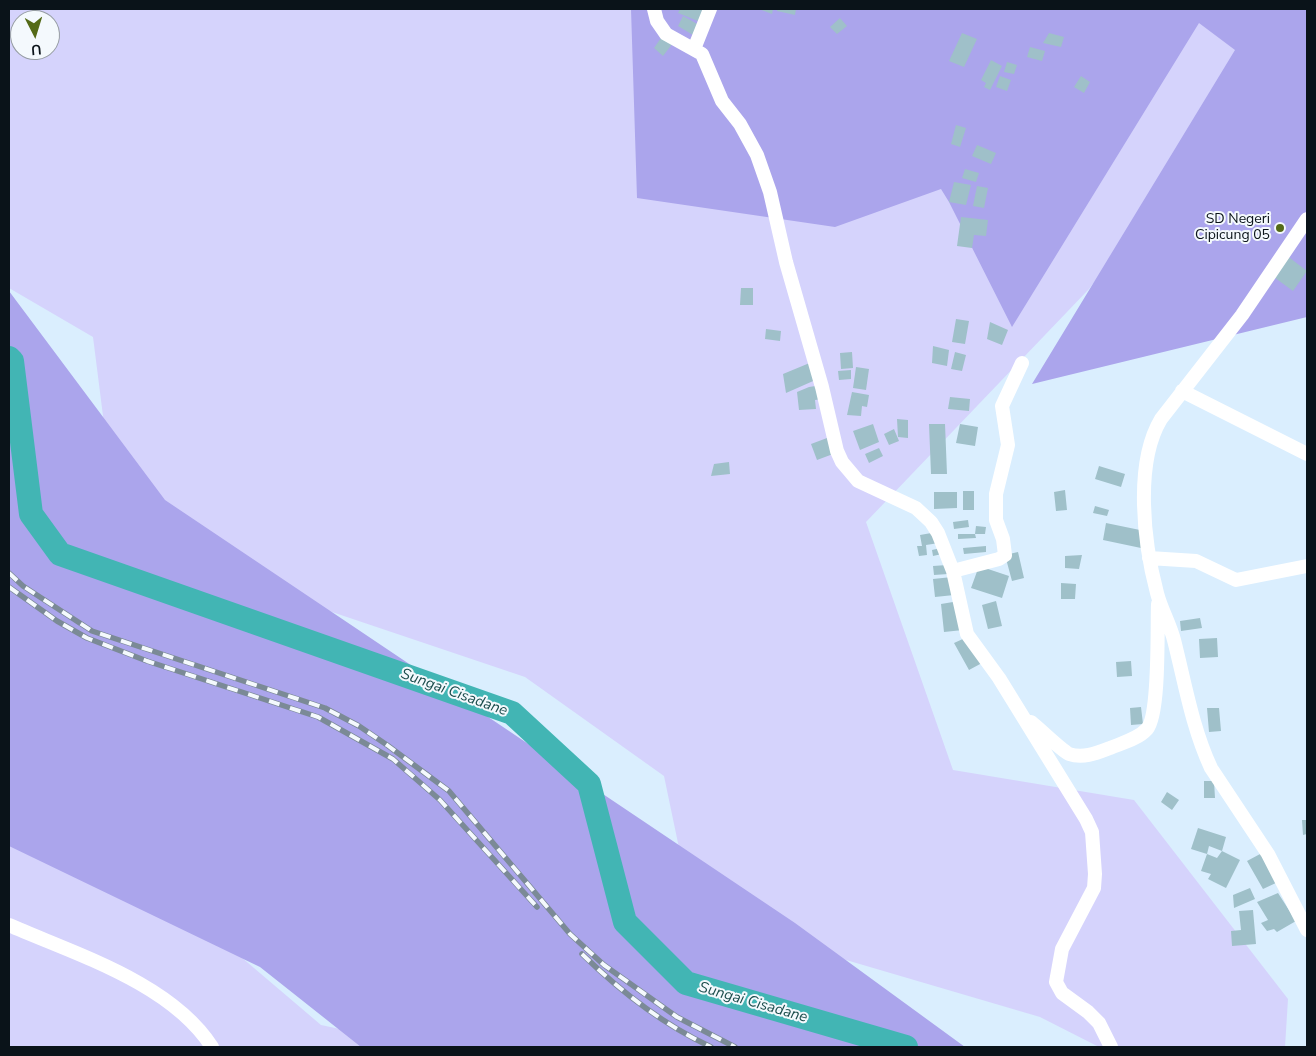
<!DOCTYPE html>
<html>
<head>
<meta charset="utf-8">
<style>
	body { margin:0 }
	#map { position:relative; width:1316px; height:1056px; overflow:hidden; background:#daeefe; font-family:"Nunito Sans",sans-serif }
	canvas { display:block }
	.frame { position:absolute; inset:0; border:10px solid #0a1319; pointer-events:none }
	.north { position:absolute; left:10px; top:10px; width:50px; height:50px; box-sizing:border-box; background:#f4f9fd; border:1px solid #969da2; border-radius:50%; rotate:175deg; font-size:14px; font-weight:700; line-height:20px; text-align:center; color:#0a1319 }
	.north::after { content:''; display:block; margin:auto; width:18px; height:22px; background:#546a18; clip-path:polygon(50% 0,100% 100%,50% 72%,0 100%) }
</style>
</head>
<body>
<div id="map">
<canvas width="1316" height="1056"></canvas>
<div class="frame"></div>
<div class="north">U</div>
</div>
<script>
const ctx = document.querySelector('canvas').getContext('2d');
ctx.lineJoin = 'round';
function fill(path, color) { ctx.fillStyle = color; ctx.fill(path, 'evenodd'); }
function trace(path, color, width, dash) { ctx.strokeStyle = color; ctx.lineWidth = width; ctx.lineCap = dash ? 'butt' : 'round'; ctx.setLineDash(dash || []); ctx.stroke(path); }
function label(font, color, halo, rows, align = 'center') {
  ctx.font = font + ' "Nunito Sans",sans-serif'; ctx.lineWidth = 4; ctx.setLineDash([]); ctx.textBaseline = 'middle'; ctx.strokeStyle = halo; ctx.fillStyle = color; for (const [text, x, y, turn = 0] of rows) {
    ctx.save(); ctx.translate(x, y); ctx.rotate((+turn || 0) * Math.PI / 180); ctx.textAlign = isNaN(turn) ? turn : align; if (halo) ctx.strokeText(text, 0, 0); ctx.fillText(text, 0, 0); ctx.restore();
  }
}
fill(new Path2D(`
	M 9,9 L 1184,9 L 1275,40 L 1089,289 L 866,522 L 953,770 L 1134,800 L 1288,999 L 1285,1047 L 1099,1047 L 1040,1017 L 693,915 L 664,776 L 525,677 L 237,580 L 111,479 L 93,337 L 9,288 ZM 20,20 L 50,20 L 50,50 L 20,50 Z
	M 9,843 L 214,934 L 321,1025 L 401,1042 L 417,1047 L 9,1047 Z`), '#d5d3fc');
fill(new Path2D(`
	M 631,9 L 1307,9 L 1307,317 L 1032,384 L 1235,50 L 1199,23 L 1012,327 L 949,202 L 941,189 L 835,227 L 637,198 Z
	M 9,291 L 165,500 L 795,923 L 965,1047 L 361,1047 L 260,967 L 9,846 Z`), '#aba5ec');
trace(new Path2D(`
	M 9,358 L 12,361 L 31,514 L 60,554 L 512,713 L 589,784 L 625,922 L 686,983 L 906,1047`), '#42b5b4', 24);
fill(new Path2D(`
	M 680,9 L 709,9 L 703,23 L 678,13 Z
	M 759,9 L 773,9 L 772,14 Z
	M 777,9 L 796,9 L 795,15 L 777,11 Z
	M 683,16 L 699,25 L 693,35 L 678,26 Z
	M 840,18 L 847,26 L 837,34 L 830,27 Z
	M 962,33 L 977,39 L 964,67 L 949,61 Z
	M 1049,33 L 1064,37 L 1061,47 L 1043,43 Z
	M 663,35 L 673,43 L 663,56 L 654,48 Z
	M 1030,47 L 1045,51 L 1042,61 L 1027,57 Z
	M 991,60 L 1002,66 L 990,90 L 984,87 L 986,83 L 981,80 Z
	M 1007,62 L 1017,65 L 1014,74 L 1004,72 Z
	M 1000,76 L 1011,80 L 1007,91 L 996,87 Z
	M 1081,76 L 1090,82 L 1084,93 L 1074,87 Z
	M 956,125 L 966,128 L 960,147 L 951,144 Z
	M 977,145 L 996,153 L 991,164 L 972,156 Z
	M 965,169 L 979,173 L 976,182 L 962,178 Z
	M 954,182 L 971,185 L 966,205 L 949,202 Z
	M 977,186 L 988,188 L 984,208 L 973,206 Z
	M 961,217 L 988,220 L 986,236 L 974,235 L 972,248 L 957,246 Z
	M 1286,255 L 1307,271 L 1293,291 L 1271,275 Z
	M 741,288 L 753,288 L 753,305 L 740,305 Z
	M 956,319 L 969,321 L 965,344 L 952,342 Z
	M 990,322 L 1008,330 L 1002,345 L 987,339 Z
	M 766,329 L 781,331 L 780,341 L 765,339 Z
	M 933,346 L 949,350 L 947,366 L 932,363 Z
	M 852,352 L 853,368 L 841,369 L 840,353 Z
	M 955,352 L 966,355 L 962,371 L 951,369 Z
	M 812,362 L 820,378 L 786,393 L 783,374 Z
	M 856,367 L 869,369 L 866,390 L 853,388 Z
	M 851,370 L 851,379 L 839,380 L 838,371 Z
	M 822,385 L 823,399 L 815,400 L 816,409 L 799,410 L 797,392 L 809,387 Z
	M 852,392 L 869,395 L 867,407 L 862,406 L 861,416 L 847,415 Z
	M 950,397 L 970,399 L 969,411 L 948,409 Z
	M 897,419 L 908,420 L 908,438 L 898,437 Z
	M 873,424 L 879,442 L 860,450 L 853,431 Z
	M 929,424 L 945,424 L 947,474 L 931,474 Z
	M 960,424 L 978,427 L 975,446 L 956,443 Z
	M 894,429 L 899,441 L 889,445 L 884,434 Z
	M 827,438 L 833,454 L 817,460 L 811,444 Z
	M 879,448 L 883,456 L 869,463 L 865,454 Z
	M 729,462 L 730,474 L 711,476 L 714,464 Z
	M 1099,466 L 1125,474 L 1121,487 L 1095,479 Z
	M 1065,490 L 1067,510 L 1056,511 L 1054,492 Z
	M 963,491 L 974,491 L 974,510 L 963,510 Z
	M 934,492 L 957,492 L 957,508 L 934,509 Z
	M 1095,506 L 1109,510 L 1107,516 L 1093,513 Z
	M 968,520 L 969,527 L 954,529 L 953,522 Z
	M 1106,523 L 1140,530 L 1141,548 L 1103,540 Z
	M 976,526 L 986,527 L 985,534 L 975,534 L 976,538 L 958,539 L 958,534 L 975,534 Z
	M 937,532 L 939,543 L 926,545 L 927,555 L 919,556 L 917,546 L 922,546 L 920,535 Z
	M 986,546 L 986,552 L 964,554 L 963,548 Z
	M 941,548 L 942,554 L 933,556 L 932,550 Z
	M 1018,552 L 1024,578 L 1012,581 L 1005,555 Z
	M 1082,555 L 1079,569 L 1065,568 L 1065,556 Z
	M 947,565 L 948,574 L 934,575 L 933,566 Z
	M 979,566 L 1009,576 L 1002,598 L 971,588 Z
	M 952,577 L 954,595 L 935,597 L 933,579 Z
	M 1061,583 L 1076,584 L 1075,599 L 1061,599 Z
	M 959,601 L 963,630 L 944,632 L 941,604 Z
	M 996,601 L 1002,626 L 988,629 L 982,605 Z
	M 1200,618 L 1202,628 L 1181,631 L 1180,621 Z
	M 965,638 L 982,663 L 969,670 L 954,643 Z
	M 1217,638 L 1218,657 L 1200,658 L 1199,639 Z
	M 1131,661 L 1132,676 L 1117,677 L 1116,662 Z
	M 1141,707 L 1143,724 L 1131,725 L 1130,708 Z
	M 1207,708 L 1219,708 L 1221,731 L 1209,732 Z
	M 1204,781 L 1214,781 L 1215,798 L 1204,798 Z
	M 1167,792 L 1179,800 L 1172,810 L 1161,802 Z
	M 1302,820 L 1307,820 L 1307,834 L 1303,835 Z
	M 1198,828 L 1226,837 L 1222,851 L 1209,846 L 1207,854 L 1191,849 Z
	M 1222,851 L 1240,860 L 1226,888 L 1208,879 L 1211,874 L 1201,871 L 1207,854 L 1217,858 Z
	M 1262,853 L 1278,882 L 1263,889 L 1247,861 Z
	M 1250,888 L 1255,899 L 1234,908 L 1233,895 Z
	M 1278,893 L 1296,921 L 1277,932 L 1274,929 L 1267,931 L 1261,923 L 1268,920 L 1257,902 Z
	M 1253,910 L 1256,944 L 1232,946 L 1231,931 L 1241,930 L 1239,911 Z`), '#9fc0c9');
trace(new Path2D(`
	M 654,9 L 657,21 L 666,34 L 702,54 L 722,101 L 740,124 L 757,155 L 770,192 L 786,262 L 822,387 L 837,451 L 842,462 L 858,481 L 916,508 L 931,522 L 938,533 L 953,571 L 967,634 L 999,678 L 1086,819 L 1092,832 L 1095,874 L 1094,888 L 1062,949 L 1056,982 L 1062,993 L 1088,1012 L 1099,1023 L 1111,1047
	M 694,49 L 710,9
	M 1307,219 L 1242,315 L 1161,419 C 1134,464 1144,544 1157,593 C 1161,609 1170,624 1174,640 C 1185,683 1192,727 1211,768 L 1268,854 L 1307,930
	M 1182,391 L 1307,454
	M 1149,558 L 1196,561 L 1236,580 L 1307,566
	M 953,571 L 999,559 L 1005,555 L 1003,539 L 996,520 L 996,494 L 1008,445 L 1002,406 L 1022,363
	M 1031,722 C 1041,730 1060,749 1069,754 C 1083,759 1097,753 1110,748 C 1122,743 1138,739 1147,729 C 1160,714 1157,627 1158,604
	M 9,925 C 75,954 171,983 212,1047`), '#fff', 14);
const rail = new Path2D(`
	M 9,573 L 23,586 L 92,631 L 325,708 L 359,726 L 387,745 L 449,791 L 570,934 L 604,965 L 677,1017 L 735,1047
	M 9,587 L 57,621 L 87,638 L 147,661 L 318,717 L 393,759 L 440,800 L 537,907
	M 582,954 C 619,990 664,1025 711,1047`);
trace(rail, '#7b8a96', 5.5);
trace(rail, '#f4f9fd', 4, [11]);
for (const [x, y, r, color] of [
	[1280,228,5,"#546a18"]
]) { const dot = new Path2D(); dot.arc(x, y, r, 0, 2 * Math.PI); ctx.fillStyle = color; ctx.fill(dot); trace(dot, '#f4f9fd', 2); }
label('14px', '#0a1319', '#f4f9fd', [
	["SD Negeri",1270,220],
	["Cipicung 05",1270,236]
], 'right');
label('italic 15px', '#1b4d4c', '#f4f9fd', [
	["Sungai Cisadane",454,693,20],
	["Sungai Cisadane",753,1003,16]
]);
</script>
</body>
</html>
